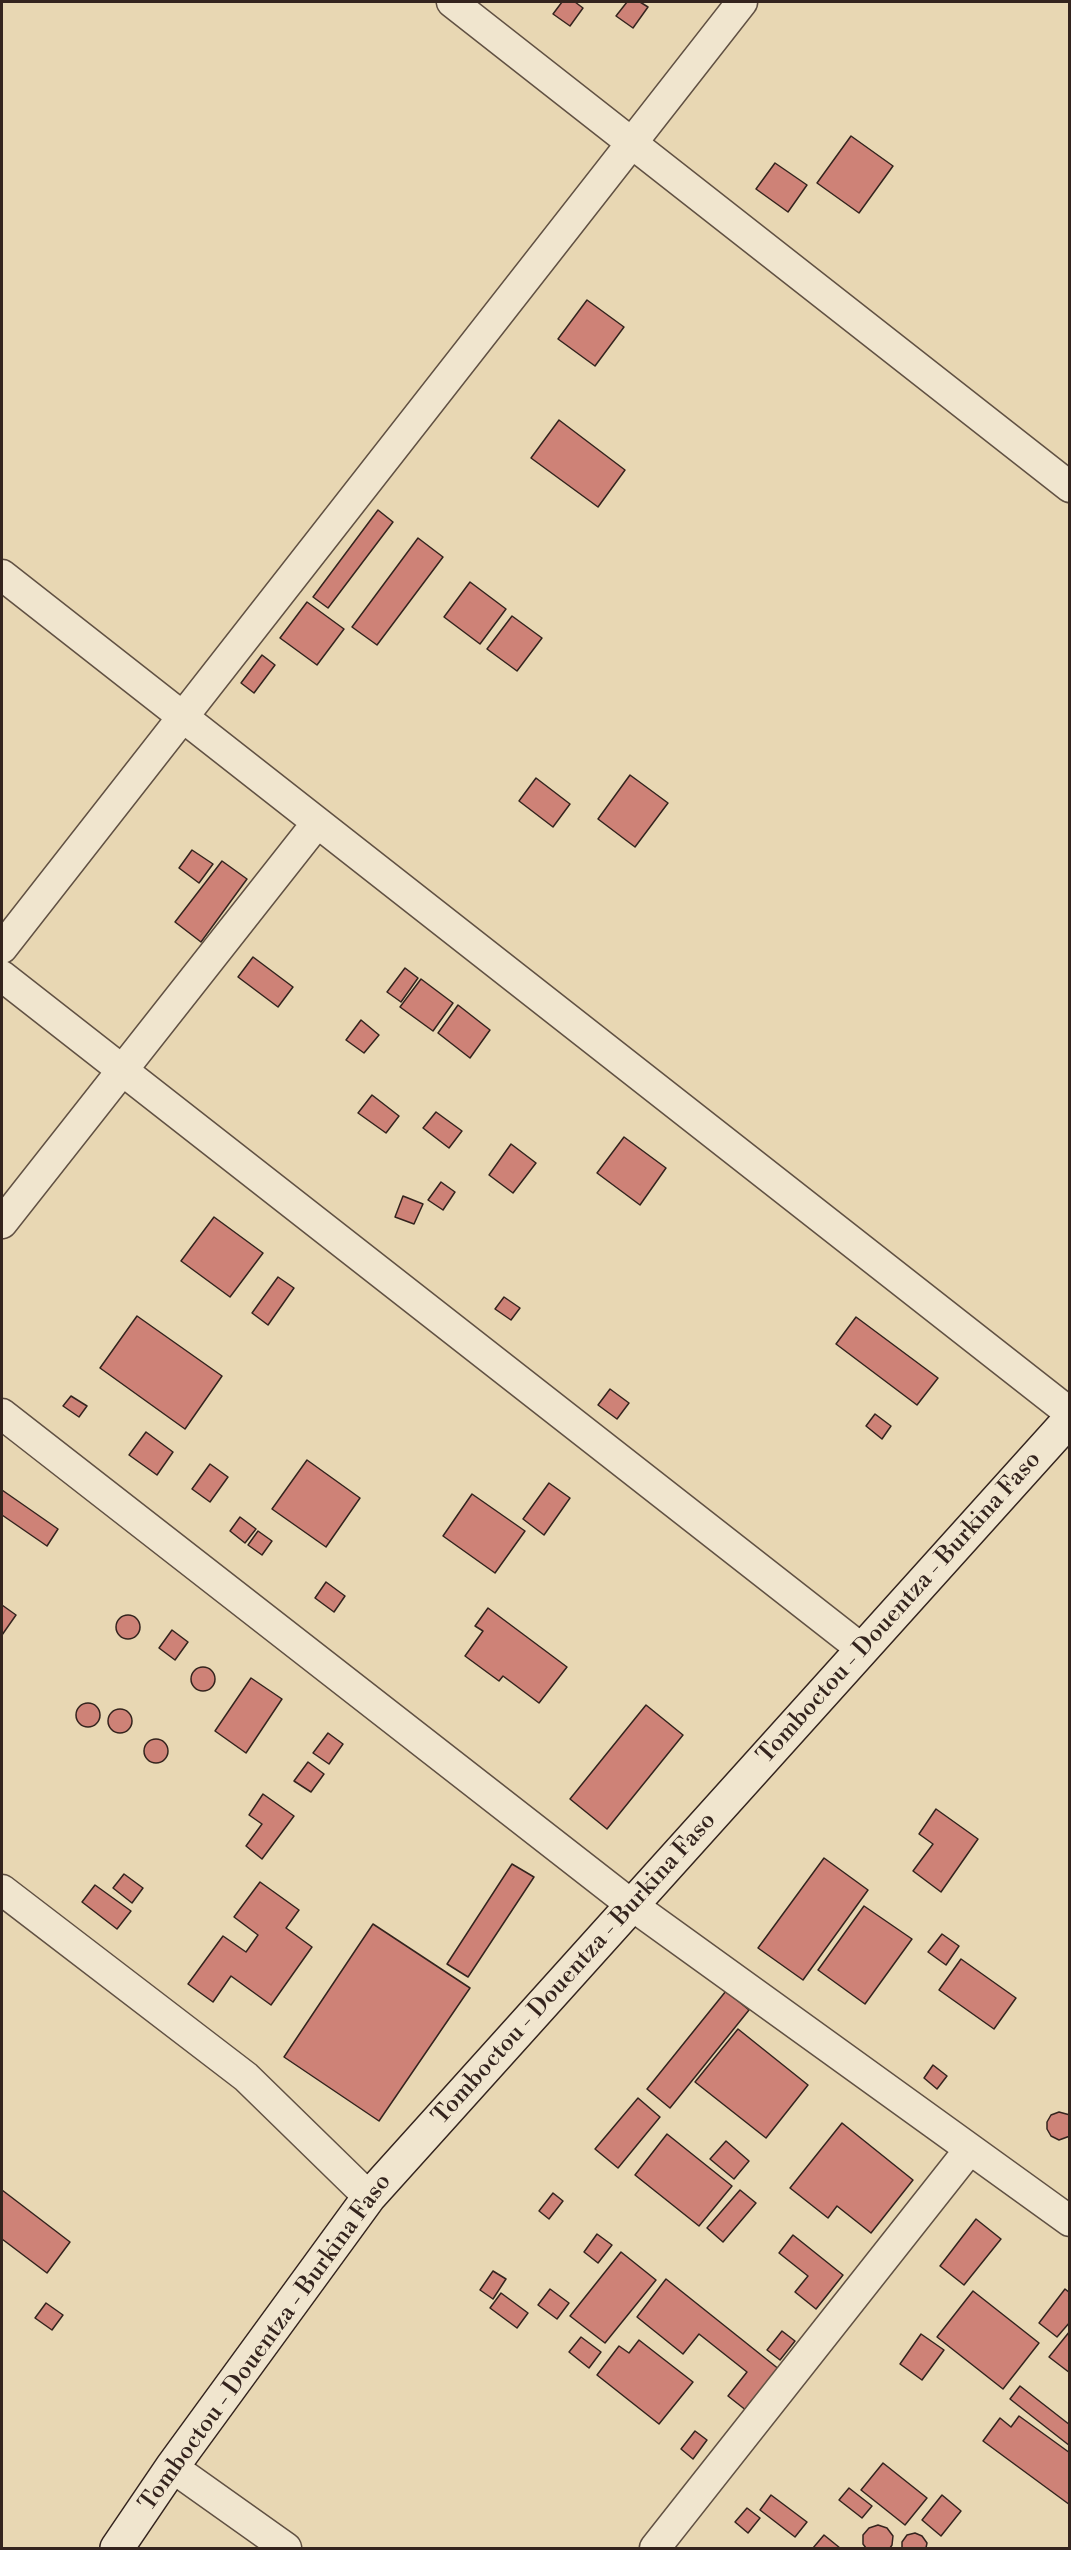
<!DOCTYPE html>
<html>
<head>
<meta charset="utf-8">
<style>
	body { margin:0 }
	#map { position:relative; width:1071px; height:2550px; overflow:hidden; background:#e8d7b3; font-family:"Libre Bodoni",serif }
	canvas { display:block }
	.frame { position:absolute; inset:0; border:3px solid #34241e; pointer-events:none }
</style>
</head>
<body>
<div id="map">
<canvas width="1071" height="2550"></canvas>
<div class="frame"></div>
</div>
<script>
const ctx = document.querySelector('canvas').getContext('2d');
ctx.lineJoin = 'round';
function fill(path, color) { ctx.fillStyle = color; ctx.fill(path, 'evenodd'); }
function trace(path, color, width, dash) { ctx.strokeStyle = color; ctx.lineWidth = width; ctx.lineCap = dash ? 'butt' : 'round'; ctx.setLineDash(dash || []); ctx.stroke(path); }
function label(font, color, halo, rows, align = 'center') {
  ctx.font = font + ' "Libre Bodoni",serif'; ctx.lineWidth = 6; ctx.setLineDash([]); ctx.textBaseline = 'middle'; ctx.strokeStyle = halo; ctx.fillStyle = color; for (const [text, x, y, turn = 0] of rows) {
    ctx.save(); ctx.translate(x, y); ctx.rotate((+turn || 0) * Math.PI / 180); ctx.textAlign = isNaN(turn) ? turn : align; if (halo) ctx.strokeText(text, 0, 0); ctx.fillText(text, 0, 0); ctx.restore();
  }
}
const building = new Path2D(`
	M 562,2 L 575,2 L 583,8 L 570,26 L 553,14 Z
	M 627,2 L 640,2 L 648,7 L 633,28 L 616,16 Z
	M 851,136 L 893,166 L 859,213 L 817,183 Z
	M 775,163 L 807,185 L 788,212 L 756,189 Z
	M 587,300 L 624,327 L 595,366 L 558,339 Z
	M 559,420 L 625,470 L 598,507 L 531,458 Z
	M 378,510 L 393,522 L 328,608 L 313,597 Z
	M 418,538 L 443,557 L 377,645 L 352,627 Z
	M 470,582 L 506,609 L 480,644 L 444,617 Z
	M 307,602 L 344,629 L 317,665 L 280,638 Z
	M 512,616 L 542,638 L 517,671 L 487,649 Z
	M 262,655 L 275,665 L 254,693 L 241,683 Z
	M 630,775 L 668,803 L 635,847 L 598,819 Z
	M 536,778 L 570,804 L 553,827 L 519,801 Z
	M 192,850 L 213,864 L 199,883 L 179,868 Z
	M 222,861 L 247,879 L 201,942 L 175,922 Z
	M 253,957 L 293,987 L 278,1007 L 238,977 Z
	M 405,968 L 418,978 L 401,1002 L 387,992 Z
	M 421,979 L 453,1003 L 433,1031 L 400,1007 Z
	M 458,1005 L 490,1030 L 470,1058 L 438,1033 Z
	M 361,1020 L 379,1035 L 364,1053 L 346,1040 Z
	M 372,1095 L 399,1116 L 386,1133 L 358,1113 Z
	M 436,1112 L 462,1131 L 449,1148 L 423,1128 Z
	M 624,1137 L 666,1168 L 640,1205 L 597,1173 Z
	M 511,1144 L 536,1163 L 513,1193 L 489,1175 Z
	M 441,1182 L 455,1192 L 443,1210 L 428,1200 Z
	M 403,1196 L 423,1204 L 414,1224 L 395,1217 Z
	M 214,1217 L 263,1253 L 230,1297 L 181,1261 Z
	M 278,1277 L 294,1288 L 268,1325 L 252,1313 Z
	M 504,1297 L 520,1308 L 511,1320 L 495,1309 Z
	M 137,1316 L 222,1376 L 185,1429 L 100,1368 Z
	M 856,1317 L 938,1378 L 917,1405 L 836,1344 Z
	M 610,1389 L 629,1403 L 617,1419 L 598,1405 Z
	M 71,1396 L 87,1406 L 79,1417 L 63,1406 Z
	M 875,1414 L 891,1426 L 882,1439 L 866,1426 Z
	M 146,1432 L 173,1452 L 157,1475 L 129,1455 Z
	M 307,1460 L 360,1498 L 326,1547 L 272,1509 Z
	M 210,1464 L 228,1477 L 210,1502 L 192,1489 Z
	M 549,1483 L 570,1498 L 544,1535 L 523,1519 Z
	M 2,1490 L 58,1529 L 47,1546 L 2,1515 Z
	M 472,1494 L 525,1531 L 495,1573 L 443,1536 Z
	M 240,1517 L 256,1529 L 245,1543 L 230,1531 Z
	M 258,1531 L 272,1541 L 262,1555 L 248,1545 Z
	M 326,1582 L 345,1596 L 334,1612 L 315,1598 Z
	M 2,1605 L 16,1615 L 2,1635 Z
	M 488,1608 L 567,1667 L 539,1703 L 503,1676 L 499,1681 L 465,1656 L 483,1631 L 475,1626 Z
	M116 1627a12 12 0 1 1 24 0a12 12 0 1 1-24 0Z
	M 172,1630 L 188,1642 L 175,1660 L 159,1648 Z
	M191 1679a12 12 0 1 1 24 0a12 12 0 1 1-24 0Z
	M 251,1678 L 282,1699 L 246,1753 L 215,1731 Z
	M76 1715a12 12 0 1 1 24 0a12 12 0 1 1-24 0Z
	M 646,1705 L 683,1735 L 607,1829 L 570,1799 Z
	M108 1721a12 12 0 1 1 24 0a12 12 0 1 1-24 0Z
	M 328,1733 L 343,1744 L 329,1764 L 313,1753 Z
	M144 1751a12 12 0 1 1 24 0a12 12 0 1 1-24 0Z
	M 308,1762 L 324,1774 L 311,1792 L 294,1781 Z
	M 263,1794 L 294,1816 L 262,1859 L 246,1846 L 262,1824 L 249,1815 Z
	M 936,1809 L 978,1839 L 941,1892 L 913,1871 L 933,1844 L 919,1834 Z
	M 824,1858 L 868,1890 L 803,1980 L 758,1948 Z
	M 512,1864 L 534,1877 L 468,1977 L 447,1964 Z
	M 124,1874 L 143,1888 L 132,1903 L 113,1888 Z
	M 260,1882 L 299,1910 L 286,1928 L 312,1947 L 271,2005 L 231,1976 L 213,2002 L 188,1984 L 223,1936 L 246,1952 L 258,1935 L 234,1917 Z
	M 95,1885 L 131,1911 L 117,1929 L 82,1902 Z
	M 864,1906 L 912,1939 L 865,2004 L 818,1970 Z
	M 373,1924 L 470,1988 L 379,2121 L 284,2057 Z
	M 942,1934 L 959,1946 L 946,1965 L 928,1952 Z
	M 961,1959 L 1016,1998 L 994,2029 L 939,1990 Z
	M 726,1991 L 749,2010 L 670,2108 L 647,2089 Z
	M 738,2029 L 808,2085 L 766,2138 L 695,2082 Z
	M 933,2065 L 947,2076 L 937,2089 L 924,2078 Z
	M 638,2098 L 660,2117 L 618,2168 L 595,2149 Z
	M 1059,2112 L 1070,2115 L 1070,2136 L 1059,2140 L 1051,2136 L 1047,2129 L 1047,2122 L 1051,2115 Z
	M 842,2123 L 913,2180 L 871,2233 L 837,2206 L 828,2218 L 790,2188 Z
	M 667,2134 L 732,2186 L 699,2226 L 635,2175 Z
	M 726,2141 L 749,2161 L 734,2179 L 710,2159 Z
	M 2,2190 L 70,2242 L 47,2273 L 2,2239 Z
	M 740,2190 L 756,2203 L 723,2242 L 707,2228 Z
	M 553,2193 L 563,2201 L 549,2219 L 539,2211 Z
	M 976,2219 L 1001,2239 L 964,2285 L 940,2266 Z
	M 597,2234 L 612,2245 L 598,2263 L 584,2252 Z
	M 793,2235 L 843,2275 L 816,2309 L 795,2292 L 808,2276 L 779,2253 Z
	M 621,2252 L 656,2280 L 605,2343 L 570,2316 Z
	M 493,2271 L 506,2279 L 493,2299 L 480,2290 Z
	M 666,2279 L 780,2370 L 747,2411 L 728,2396 L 747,2372 L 699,2334 L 683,2354 L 637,2317 Z
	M 550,2289 L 569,2303 L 557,2319 L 538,2305 Z
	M 1065,2289 L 1070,2293 L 1070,2322 L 1057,2337 L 1039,2323 Z
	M 973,2291 L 1039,2343 L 1003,2389 L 937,2337 Z
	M 501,2293 L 528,2313 L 517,2328 L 490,2308 Z
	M 46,2303 L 63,2315 L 52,2330 L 35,2318 Z
	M 782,2331 L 795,2341 L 780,2360 L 767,2350 Z
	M 1070,2331 L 1070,2373 L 1049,2357 Z
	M 921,2334 L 944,2350 L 922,2380 L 900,2364 Z
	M 581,2337 L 601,2352 L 589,2368 L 569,2352 Z
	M 639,2340 L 693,2382 L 659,2424 L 597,2375 L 619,2346 L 629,2353 Z
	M 1020,2386 L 1070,2425 L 1070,2446 L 1010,2399 Z
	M 1019,2416 L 1070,2453 L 1070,2505 L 983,2441 L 1000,2418 L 1011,2427 Z
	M 695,2431 L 707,2440 L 693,2459 L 681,2449 Z
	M 883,2463 L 927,2498 L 905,2525 L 861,2490 Z
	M 849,2488 L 872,2506 L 862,2518 L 839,2500 Z
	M 771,2495 L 807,2522 L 795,2537 L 760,2510 Z
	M 942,2495 L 961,2511 L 941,2536 L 922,2520 Z
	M 747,2508 L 760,2518 L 748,2533 L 735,2522 Z
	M 878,2525 L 887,2528 L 893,2536 L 892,2545 L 890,2548 L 866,2548 L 863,2544 L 863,2535 L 869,2528 Z
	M 915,2533 L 922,2536 L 927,2543 L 926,2548 L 902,2548 L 902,2542 L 907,2535 Z
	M 824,2535 L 840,2548 L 813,2548 Z`);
fill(building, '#ce8277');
trace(building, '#34241e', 1.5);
const minor = new Path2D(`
	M 452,2 L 1070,487
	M 2,575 L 1070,1413
	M 2,948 L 742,2
	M 2,976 L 863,1650
	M 2,1223 L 317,823
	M 2,1414 L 633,1906 L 1070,2221
	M 2,1890 L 246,2077 L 369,2197
	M 172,2467 L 286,2548
	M 655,2548 L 970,2149`);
const secondary = new Path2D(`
	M 117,2548 L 172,2467 L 369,2197 L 1070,1419`);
trace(minor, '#615143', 33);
trace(secondary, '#34241e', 36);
trace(minor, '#f0e5ce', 30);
trace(secondary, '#f0e5ce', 33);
label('24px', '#34241e', '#f0e5ce', [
	["Tomboctou - Douentza - Burkina Faso",900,1608,-48],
	["Tomboctou - Douentza - Burkina Faso",575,1969,-48],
	["Tomboctou - Douentza - Burkina Faso",266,2343,-54]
]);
</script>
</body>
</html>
